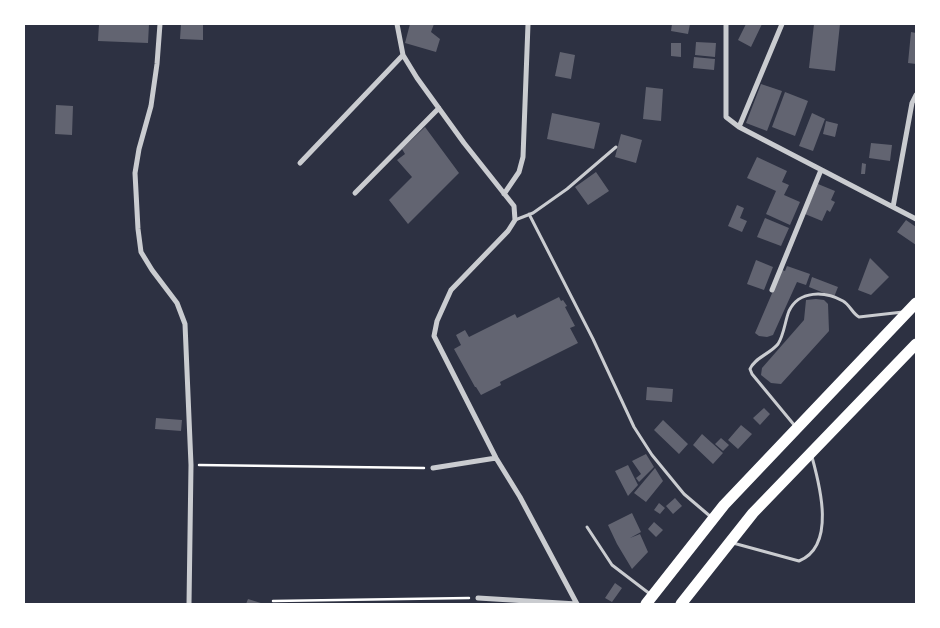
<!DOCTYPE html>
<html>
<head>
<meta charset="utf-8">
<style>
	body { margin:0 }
	#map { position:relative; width:940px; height:628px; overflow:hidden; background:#2d3142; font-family:"PT Sans Narrow",sans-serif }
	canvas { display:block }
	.frame { position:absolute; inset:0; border:25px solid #fff; pointer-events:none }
</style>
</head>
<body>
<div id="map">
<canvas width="940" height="628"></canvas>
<div class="frame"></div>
</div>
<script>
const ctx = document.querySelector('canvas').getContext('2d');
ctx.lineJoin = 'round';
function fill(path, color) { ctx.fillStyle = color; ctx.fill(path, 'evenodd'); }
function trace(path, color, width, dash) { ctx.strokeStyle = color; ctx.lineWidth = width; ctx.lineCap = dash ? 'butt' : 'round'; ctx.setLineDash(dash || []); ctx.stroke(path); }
fill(new Path2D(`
	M 99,24 L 149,24 L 148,43 L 98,41 Z
	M 181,24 L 203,24 L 203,40 L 180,39 Z
	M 410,24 L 434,24 L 431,32 L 440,39 L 436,52 L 405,43 Z
	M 672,24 L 690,24 L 688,34 L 671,31 Z
	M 746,24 L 762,24 L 751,47 L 738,40 Z
	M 814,24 L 840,24 L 835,71 L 809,68 Z
	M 911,32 L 916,33 L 916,64 L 908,63 Z
	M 696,42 L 716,43 L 715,57 L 695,55 Z
	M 671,43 L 681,43 L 681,57 L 671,56 Z
	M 560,52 L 575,55 L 571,79 L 555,76 Z
	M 694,57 L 715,59 L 714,70 L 693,68 Z
	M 761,84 L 782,91 L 767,131 L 746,123 Z
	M 646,87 L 663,89 L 661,121 L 643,119 Z
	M 785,92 L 808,101 L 795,136 L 772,127 Z
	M 56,105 L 73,106 L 72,135 L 55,134 Z
	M 552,113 L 600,123 L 594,149 L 547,139 Z
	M 812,113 L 825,119 L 813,151 L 799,146 Z
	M 826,121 L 838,124 L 835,137 L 823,134 Z
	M 425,127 L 459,173 L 408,224 L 389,200 L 412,177 L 397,160 L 405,154 L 402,149 Z
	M 621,134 L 642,140 L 636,163 L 615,157 Z
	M 871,143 L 892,145 L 890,161 L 869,158 Z
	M 757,157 L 787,171 L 782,182 L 789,185 L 784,195 L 800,202 L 790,225 L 766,214 L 776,191 L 747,178 Z
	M 862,163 L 866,164 L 865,174 L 861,174 Z
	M 596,172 L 609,191 L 588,205 L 575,187 Z
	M 818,184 L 835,191 L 831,200 L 835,202 L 830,212 L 827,210 L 822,221 L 805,214 Z
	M 737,205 L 744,208 L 740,218 L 747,221 L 742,232 L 728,226 Z
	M 765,218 L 789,228 L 781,246 L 757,237 Z
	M 906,220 L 916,227 L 916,245 L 897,232 Z
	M 870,258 L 889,277 L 871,295 L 858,290 Z
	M 756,260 L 773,267 L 764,290 L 747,284 Z
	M 787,266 L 810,274 L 806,285 L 797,282 L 773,335 L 767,337 L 759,336 L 755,333 L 782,270 L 785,271 Z
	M 812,277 L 838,287 L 834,297 L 809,287 Z
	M 559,297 L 561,301 L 563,300 L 567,306 L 565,307 L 575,326 L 570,328 L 578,343 L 500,382 L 501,385 L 481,395 L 476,387 L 475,387 L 454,349 L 461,345 L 456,335 L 465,330 L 469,337 L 515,314 L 517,318 Z
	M 816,299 L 824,300 L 828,304 L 829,331 L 781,384 L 771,383 L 761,375 L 762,368 L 804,320 L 806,300 Z
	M 647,387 L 673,389 L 672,402 L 646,400 Z
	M 764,408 L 770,414 L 760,425 L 753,418 Z
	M 156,418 L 182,420 L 181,431 L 155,429 Z
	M 663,420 L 688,444 L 679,454 L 654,430 Z
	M 741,425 L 752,434 L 738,449 L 728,440 Z
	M 702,434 L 723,453 L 713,464 L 693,445 Z
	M 721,438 L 729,445 L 723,451 L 715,444 Z
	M 646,454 L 654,467 L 639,482 L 636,478 L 641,474 L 632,461 Z
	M 628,465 L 638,485 L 628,496 L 615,471 Z
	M 655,468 L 663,481 L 646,502 L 634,493 Z
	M 675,498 L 682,506 L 673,514 L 666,506 Z
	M 659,503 L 665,508 L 660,514 L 654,510 Z
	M 632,513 L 641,532 L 630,538 L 640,534 L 648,552 L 632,569 L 617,544 L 608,525 Z
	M 654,522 L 663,530 L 656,537 L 648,529 Z
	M 615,583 L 622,588 L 612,602 L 605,598 Z
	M 248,599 L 264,604 L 246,604 Z`), '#626471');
trace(new Path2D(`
	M 199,465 L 424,468
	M 273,601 L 469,598`), '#fff', 2.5);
trace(new Path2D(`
	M 529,214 L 593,339 L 634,427 L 652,455 L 684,494 L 711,517
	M 515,220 L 533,213 L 567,189 L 616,147
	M 795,426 L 752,374 L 750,369 C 754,358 770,354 778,344 C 784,335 785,321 789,311 C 799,290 825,291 843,301 C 850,305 852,313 859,317 L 903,312
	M 587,527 L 612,565 L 650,594
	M 733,543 L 799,561 C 836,546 820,486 812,457`), '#caccd0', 3);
trace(new Path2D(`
	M 160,24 L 157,64 L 151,106 L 139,149 L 135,173 L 138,229 L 141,252 L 152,270 L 177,303 L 185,324 L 191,465 L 189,604
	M 397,24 L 403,55 L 417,78 L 464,143 L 514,206 L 515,220 L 508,231 L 451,290 L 437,321 L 434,336 L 496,458 L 520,497 L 577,604
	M 726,24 L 726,117 L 739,127 L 916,219
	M 739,127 L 782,24
	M 300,163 L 403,55
	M 355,193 L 439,108
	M 504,194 L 519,172 L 523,157 L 528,24
	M 893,207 L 912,103 L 916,95
	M 772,290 L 821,170
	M 433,468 L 496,458
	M 478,598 L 577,604`), '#caccd0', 5);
trace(new Path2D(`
	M 646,604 L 724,505 L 916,303
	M 681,604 L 753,513 L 916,344`), '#fff', 11);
</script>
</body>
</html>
